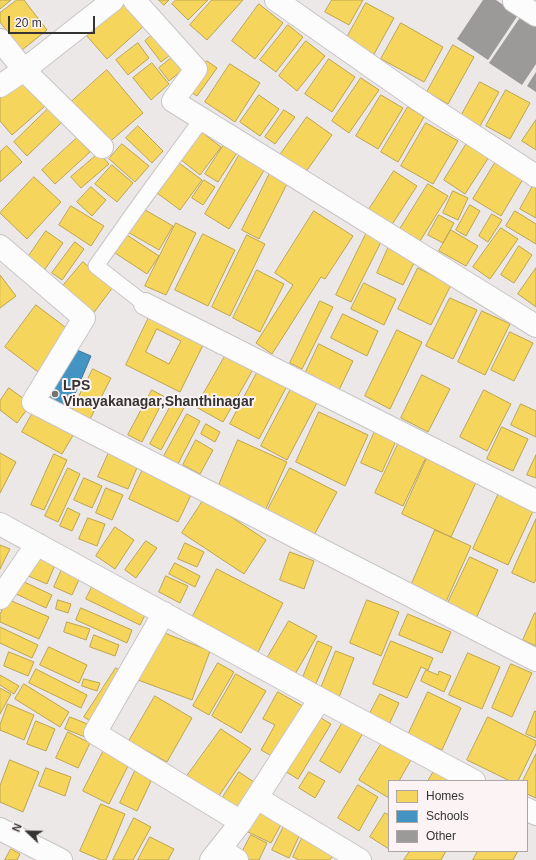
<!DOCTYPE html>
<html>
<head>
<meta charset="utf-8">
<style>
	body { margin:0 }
	#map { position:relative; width:536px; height:860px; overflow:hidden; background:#ece8e8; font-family:Arial,sans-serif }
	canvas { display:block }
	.legend { position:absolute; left:388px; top:780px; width:140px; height:72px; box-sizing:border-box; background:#fbf3f4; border:1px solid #aca6a7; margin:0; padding:5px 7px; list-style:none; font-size:12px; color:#363333 }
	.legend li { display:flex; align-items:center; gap:8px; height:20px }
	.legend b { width:20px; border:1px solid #aca6a7 }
	.north { position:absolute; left:8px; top:812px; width:40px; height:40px; -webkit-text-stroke:3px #fbf3f4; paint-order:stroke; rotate:292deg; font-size:11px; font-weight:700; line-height:16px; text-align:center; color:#363333 }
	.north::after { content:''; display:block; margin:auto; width:14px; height:18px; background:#363333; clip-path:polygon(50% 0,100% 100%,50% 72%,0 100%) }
	.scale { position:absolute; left:8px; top:16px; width:87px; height:18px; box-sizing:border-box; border:2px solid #363333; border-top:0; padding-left:5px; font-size:12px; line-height:14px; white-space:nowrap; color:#363333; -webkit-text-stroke:3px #fbf3f4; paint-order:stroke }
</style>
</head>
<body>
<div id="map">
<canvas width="536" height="860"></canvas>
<ul class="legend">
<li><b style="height:11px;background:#f6d55c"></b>Homes</li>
<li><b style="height:11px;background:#4393c3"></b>Schools</li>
<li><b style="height:11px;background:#9c9999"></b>Other</li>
</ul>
<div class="north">N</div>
<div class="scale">20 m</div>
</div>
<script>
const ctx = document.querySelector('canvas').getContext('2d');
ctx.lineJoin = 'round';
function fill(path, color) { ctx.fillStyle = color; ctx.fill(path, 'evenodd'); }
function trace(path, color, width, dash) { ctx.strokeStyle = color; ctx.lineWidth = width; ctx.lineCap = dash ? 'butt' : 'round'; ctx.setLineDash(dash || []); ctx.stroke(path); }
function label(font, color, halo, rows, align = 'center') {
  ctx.font = font + ' Arial,sans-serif'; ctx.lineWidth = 4; ctx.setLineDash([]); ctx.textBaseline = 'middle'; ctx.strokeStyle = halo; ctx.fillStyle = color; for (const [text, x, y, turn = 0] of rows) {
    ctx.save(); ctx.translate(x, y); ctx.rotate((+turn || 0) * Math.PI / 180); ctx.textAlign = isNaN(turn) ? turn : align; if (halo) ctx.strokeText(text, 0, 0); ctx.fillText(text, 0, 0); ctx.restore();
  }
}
const homes = new Path2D(`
	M 0,0 L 11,0 L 0,9 Z
	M 17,0 L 24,0 L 47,30 L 22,50 L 0,22 L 0,13 Z
	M 126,0 L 147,23 L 107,59 L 86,35 Z
	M 159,0 L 169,0 L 164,5 Z
	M 176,0 L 208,0 L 188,20 L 172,4 Z
	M 212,0 L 243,0 L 207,40 L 190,25 Z
	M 332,0 L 363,0 L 349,25 L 325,12 Z
	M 366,3 L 394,18 L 373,56 L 345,41 Z
	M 259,4 L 283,23 L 255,59 L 232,41 Z
	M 401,23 L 443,47 L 424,82 L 381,59 Z
	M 288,25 L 303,37 L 276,72 L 260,60 Z
	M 157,31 L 174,52 L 161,62 L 145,41 Z
	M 306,41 L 325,56 L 297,91 L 279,76 Z
	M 138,43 L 149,58 L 128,75 L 116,60 Z
	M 453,45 L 474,57 L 448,104 L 427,92 Z
	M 175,55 L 186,67 L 169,81 L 159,68 Z
	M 329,59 L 355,77 L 332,112 L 305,94 Z
	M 207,61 L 217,68 L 197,96 L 188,90 Z
	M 152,63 L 169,84 L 151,100 L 133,78 Z
	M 230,64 L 260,83 L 235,122 L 205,102 Z
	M 107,70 L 143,113 L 106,145 L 70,103 Z
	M 361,78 L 379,90 L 349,133 L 332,121 Z
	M 23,80 L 45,106 L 12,135 L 0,121 L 0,99 Z
	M 480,82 L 499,92 L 480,126 L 461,116 Z
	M 506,90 L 530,103 L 510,139 L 486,126 Z
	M 259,95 L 279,109 L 260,136 L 240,122 Z
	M 381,95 L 403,108 L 378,149 L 356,136 Z
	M 408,107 L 424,117 L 398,162 L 381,152 Z
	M 49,108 L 62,122 L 27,156 L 14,142 Z
	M 284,110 L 295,117 L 275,144 L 265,137 Z
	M 307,117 L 332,135 L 305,173 L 280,155 Z
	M 536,120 L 536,150 L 522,141 Z
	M 426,123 L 458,141 L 433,184 L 401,166 Z
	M 138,126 L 163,151 L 152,163 L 126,138 Z
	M 200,131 L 221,147 L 200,175 L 180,159 Z
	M 77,138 L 90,152 L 55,184 L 42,170 Z
	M 227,140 L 240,148 L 218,182 L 205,174 Z
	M 467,143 L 489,157 L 465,194 L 444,180 Z
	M 122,144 L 149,166 L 135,182 L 109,159 Z
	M 7,146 L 22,162 L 0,182 L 0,152 Z
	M 241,152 L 266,167 L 229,229 L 205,214 Z
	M 99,153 L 109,164 L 81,188 L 71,177 Z
	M 175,160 L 202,180 L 180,210 L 153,190 Z
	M 495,163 L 523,179 L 501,216 L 473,199 Z
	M 112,165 L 133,183 L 117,202 L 95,184 Z
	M 394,171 L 417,186 L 391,226 L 368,211 Z
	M 270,173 L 288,182 L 259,239 L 242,230 Z
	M 34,177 L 61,202 L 27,239 L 0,213 Z
	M 204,180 L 215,187 L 203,205 L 192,198 Z
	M 428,184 L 448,196 L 420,241 L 400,229 Z
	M 534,184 L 536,185 L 536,218 L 520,209 Z
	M 91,187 L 106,200 L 92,216 L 77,202 Z
	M 453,191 L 468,198 L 458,220 L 443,213 Z
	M 470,205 L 480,211 L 466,236 L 456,230 Z
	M 71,206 L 104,226 L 91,246 L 59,225 Z
	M 140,207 L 173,226 L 159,250 L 126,231 Z
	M 314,211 L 353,236 L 325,279 L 321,277 L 272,354 L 256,343 L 293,285 L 275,273 Z
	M 515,211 L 536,224 L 536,244 L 506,226 Z
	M 492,214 L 502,220 L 488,242 L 479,236 Z
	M 439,215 L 454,223 L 443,243 L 428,235 Z
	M 176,223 L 196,233 L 166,295 L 145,286 Z
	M 501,228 L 518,239 L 490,279 L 473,267 Z
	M 451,230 L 478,246 L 466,266 L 439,251 Z
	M 46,231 L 63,243 L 43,272 L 26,260 Z
	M 124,233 L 159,256 L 147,274 L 112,251 Z
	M 203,234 L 235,250 L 208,306 L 175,290 Z
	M 366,234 L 381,242 L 351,302 L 336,295 Z
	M 247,235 L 265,244 L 230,316 L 212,307 Z
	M 75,242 L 84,249 L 62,280 L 52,273 Z
	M 389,246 L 416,259 L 403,285 L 377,273 Z
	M 519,246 L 532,255 L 514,283 L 501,275 Z
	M 83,262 L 113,287 L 89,319 L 57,293 Z
	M 418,268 L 451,285 L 431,325 L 398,309 Z
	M 536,268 L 536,307 L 518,294 Z
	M 257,270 L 284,284 L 260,332 L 233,318 Z
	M 0,275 L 16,296 L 0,308 Z
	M 364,283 L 396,299 L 384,325 L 351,309 Z
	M 450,298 L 477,310 L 453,359 L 426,346 Z
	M 320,301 L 333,307 L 302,369 L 290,363 Z
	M 36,305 L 73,333 L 42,375 L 5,347 Z
	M 482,311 L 510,324 L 485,375 L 458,362 Z
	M 151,313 L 206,339 L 180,392 L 126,365 ZM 157,329 L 181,341 L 169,364 L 146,352 Z
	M 343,314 L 378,331 L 367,356 L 331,338 Z
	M 397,330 L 422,342 L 390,409 L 365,396 Z
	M 510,332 L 533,343 L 514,381 L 491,370 Z
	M 319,344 L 353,361 L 339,390 L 305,374 Z
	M 228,351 L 255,366 L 223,422 L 196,407 Z
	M 93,369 L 111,378 L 88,423 L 70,414 Z
	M 259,369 L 288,384 L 259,439 L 230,424 Z
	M 422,375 L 450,389 L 428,432 L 401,418 Z
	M 293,385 L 319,399 L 287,460 L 261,446 Z
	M 9,388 L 31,404 L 17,423 L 0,410 L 0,401 Z
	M 152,390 L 165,397 L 142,442 L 128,435 Z
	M 484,390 L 511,404 L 487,451 L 460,437 Z
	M 174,400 L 185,406 L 161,450 L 150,444 Z
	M 521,404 L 536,411 L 536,437 L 511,425 Z
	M 35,409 L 75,432 L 62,454 L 22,432 Z
	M 319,412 L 368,435 L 345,486 L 296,462 Z
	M 187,414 L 200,421 L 178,464 L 164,456 Z
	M 206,424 L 220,432 L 215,442 L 201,434 Z
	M 502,427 L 528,439 L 513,471 L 487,459 Z
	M 375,431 L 396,441 L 382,472 L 361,463 Z
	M 196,440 L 213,450 L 200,474 L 183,465 Z
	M 238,440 L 287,462 L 264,513 L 216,492 Z
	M 400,440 L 428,453 L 403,506 L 375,493 Z
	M 110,450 L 139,463 L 128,489 L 98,477 Z
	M 0,453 L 16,462 L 0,493 Z
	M 54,454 L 67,460 L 44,510 L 31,505 Z
	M 536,455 L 536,478 L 527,475 Z
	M 428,456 L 478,478 L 451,537 L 402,514 Z
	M 68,468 L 80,474 L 58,522 L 45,516 Z
	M 290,468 L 337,492 L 312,539 L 265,515 Z
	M 143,469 L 192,493 L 178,522 L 129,499 Z
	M 84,478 L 102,486 L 92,508 L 74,500 Z
	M 106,488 L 123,495 L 112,520 L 96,513 Z
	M 499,493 L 534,509 L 508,565 L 473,549 Z
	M 204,499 L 266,540 L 244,574 L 182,533 Z
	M 68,508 L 80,514 L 72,531 L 60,526 Z
	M 88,518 L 105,524 L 97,546 L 79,539 Z
	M 536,519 L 536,579 L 534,583 L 512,573 Z
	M 115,527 L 134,540 L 115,569 L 96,556 Z
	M 435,530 L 471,546 L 445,604 L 410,588 Z
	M 146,541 L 157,548 L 136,578 L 125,570 Z
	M 185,543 L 204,552 L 197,567 L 178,559 Z
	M 0,545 L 10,549 L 0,569 Z
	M 290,552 L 314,561 L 304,589 L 280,580 Z
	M 34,556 L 55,565 L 47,584 L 26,575 Z
	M 470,557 L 498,570 L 474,623 L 445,609 Z
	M 175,563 L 200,576 L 195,587 L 169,574 Z
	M 63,567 L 81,575 L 72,595 L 54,587 Z
	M 217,569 L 283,603 L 257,654 L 191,620 Z
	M 166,576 L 188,586 L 180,603 L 159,592 Z
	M 20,580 L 52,595 L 46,608 L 14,593 Z
	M 94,583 L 148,609 L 140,625 L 86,599 Z
	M 7,599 L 49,617 L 39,639 L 0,622 L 0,615 Z
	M 58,600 L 71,604 L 68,613 L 56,609 Z
	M 367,600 L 399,612 L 381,656 L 350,643 Z
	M 81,608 L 132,630 L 127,643 L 76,620 Z
	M 535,613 L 536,613 L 536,646 L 523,640 Z
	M 408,614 L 451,632 L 442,653 L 399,635 Z
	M 289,621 L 317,636 L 294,676 L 266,660 Z
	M 67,622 L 90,629 L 86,640 L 64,632 Z
	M 0,627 L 38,645 L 32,658 L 0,643 Z
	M 157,630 L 210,651 L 192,700 L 138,680 Z
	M 94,635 L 119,645 L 115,656 L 90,647 Z
	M 318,641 L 332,647 L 314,688 L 301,682 Z
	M 391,641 L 433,658 L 428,670 L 421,667 L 407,698 L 373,684 Z
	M 49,647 L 87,665 L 79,683 L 40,665 Z
	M 336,651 L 354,658 L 338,700 L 319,693 Z
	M 9,652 L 34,662 L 28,676 L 4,666 Z
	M 468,653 L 500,667 L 482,709 L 449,695 Z
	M 218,663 L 234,672 L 209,715 L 193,706 Z
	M 511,664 L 532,673 L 512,717 L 492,708 Z
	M 116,668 L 128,675 L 95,724 L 84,717 Z
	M 36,669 L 87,695 L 81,708 L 29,683 Z
	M 426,670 L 438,675 L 439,671 L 451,676 L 444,692 L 421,681 Z
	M 236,674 L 266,691 L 241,733 L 212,716 Z
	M 0,675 L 19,686 L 14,694 L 0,685 Z
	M 84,679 L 100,683 L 97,691 L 82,686 Z
	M 24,684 L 69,712 L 60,727 L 15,699 Z
	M 0,688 L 11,694 L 0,714 Z
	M 278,692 L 308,709 L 279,760 L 261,750 L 275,725 L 263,719 Z
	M 428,692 L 461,708 L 442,750 L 408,735 Z
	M 380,694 L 399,703 L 386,731 L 366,721 Z
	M 155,696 L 192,718 L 167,762 L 129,741 Z
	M 8,704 L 34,715 L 24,740 L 0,730 L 0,725 Z
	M 535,711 L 536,712 L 536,738 L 526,734 Z
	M 316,715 L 331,724 L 298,779 L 283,770 Z
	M 70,717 L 95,727 L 90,739 L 65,729 Z
	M 488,717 L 536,741 L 536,744 L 518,781 L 510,781 L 467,760 Z
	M 36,721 L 55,729 L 46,751 L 27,744 Z
	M 343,722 L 363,733 L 340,773 L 320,761 Z
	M 221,729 L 251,749 L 218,797 L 187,776 Z
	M 68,732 L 90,743 L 78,768 L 56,758 Z
	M 383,741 L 412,758 L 399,781 L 389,781 L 389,798 L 359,780 Z
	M 106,746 L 131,760 L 109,804 L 83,791 Z
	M 536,754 L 536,798 L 527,794 L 527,781 L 523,781 Z
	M 10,760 L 39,772 L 23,812 L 0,802 L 0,786 Z
	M 46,768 L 71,777 L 65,796 L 39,786 Z
	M 135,771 L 152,779 L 137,811 L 120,803 Z
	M 434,771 L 450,781 L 428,781 Z
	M 239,772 L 260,786 L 242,814 L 221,800 Z
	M 309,772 L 325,781 L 315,798 L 299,788 Z
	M 358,785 L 378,797 L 359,831 L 338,818 Z
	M 101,804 L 125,814 L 106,860 L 101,860 L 80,851 Z
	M 260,807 L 284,819 L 271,843 L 248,832 Z
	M 385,813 L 389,815 L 389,849 L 370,837 Z
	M 134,818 L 151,827 L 133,860 L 113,860 Z
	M 285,824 L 301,832 L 289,858 L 272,850 Z
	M 251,835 L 267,843 L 259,860 L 242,860 L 239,858 Z
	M 303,836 L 335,851 L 330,860 L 299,860 L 293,857 Z
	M 150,837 L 174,849 L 168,860 L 138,860 Z
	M 11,849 L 20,854 L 17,860 L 5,860 Z
	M 410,851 L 446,851 L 441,860 L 404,860 Z
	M 478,851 L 518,851 L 513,860 L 473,860 Z`);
fill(homes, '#f6d55c');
trace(homes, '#bca450', 1);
const schools = new Path2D(`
	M 70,347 L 91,356 L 69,408 L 48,399 Z`);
fill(schools, '#4393c3');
trace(schools, '#3f7698', 1);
fill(new Path2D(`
	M 483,0 L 496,0 L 518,15 L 488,60 L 457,39 Z
	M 521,16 L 536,27 L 536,64 L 522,85 L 489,63 Z
	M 536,72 L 536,92 L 527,86 Z`), '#9c9999');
const service = new Path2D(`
	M 145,304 L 96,266 L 142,201 L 202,119`);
const minor = new Path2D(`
	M 134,0 L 196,69 L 173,101 L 536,326
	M 276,0 L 416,98 L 536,176
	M 514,1 L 536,15
	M 0,40 L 24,70 L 102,147
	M 0,86 L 24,70 L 113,0
	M 0,246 L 84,318 L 33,402 L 536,660
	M 145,304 L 536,501
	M 0,524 L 320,699 L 474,781
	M 0,598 L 37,544
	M 164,613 L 95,733 L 241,822 L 320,699
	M 257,798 L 360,860
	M 527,809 L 536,814
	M 0,829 L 61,860
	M 220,849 L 237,860
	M 211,860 L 241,822`);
trace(service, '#c9c5c6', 17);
trace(minor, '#c9c5c6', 24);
trace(service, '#fcfcfc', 15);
trace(minor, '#fcfcfc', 22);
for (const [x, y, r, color] of [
	[55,394,4,"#767272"]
]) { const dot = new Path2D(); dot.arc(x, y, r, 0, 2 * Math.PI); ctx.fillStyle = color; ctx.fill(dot); trace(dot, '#fbf3f4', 1.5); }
label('bold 14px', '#363333', '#fbf3f4', [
	["LPS",63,386],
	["Vinayakanagar,Shanthinagar",63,402]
], 'left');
</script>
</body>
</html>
